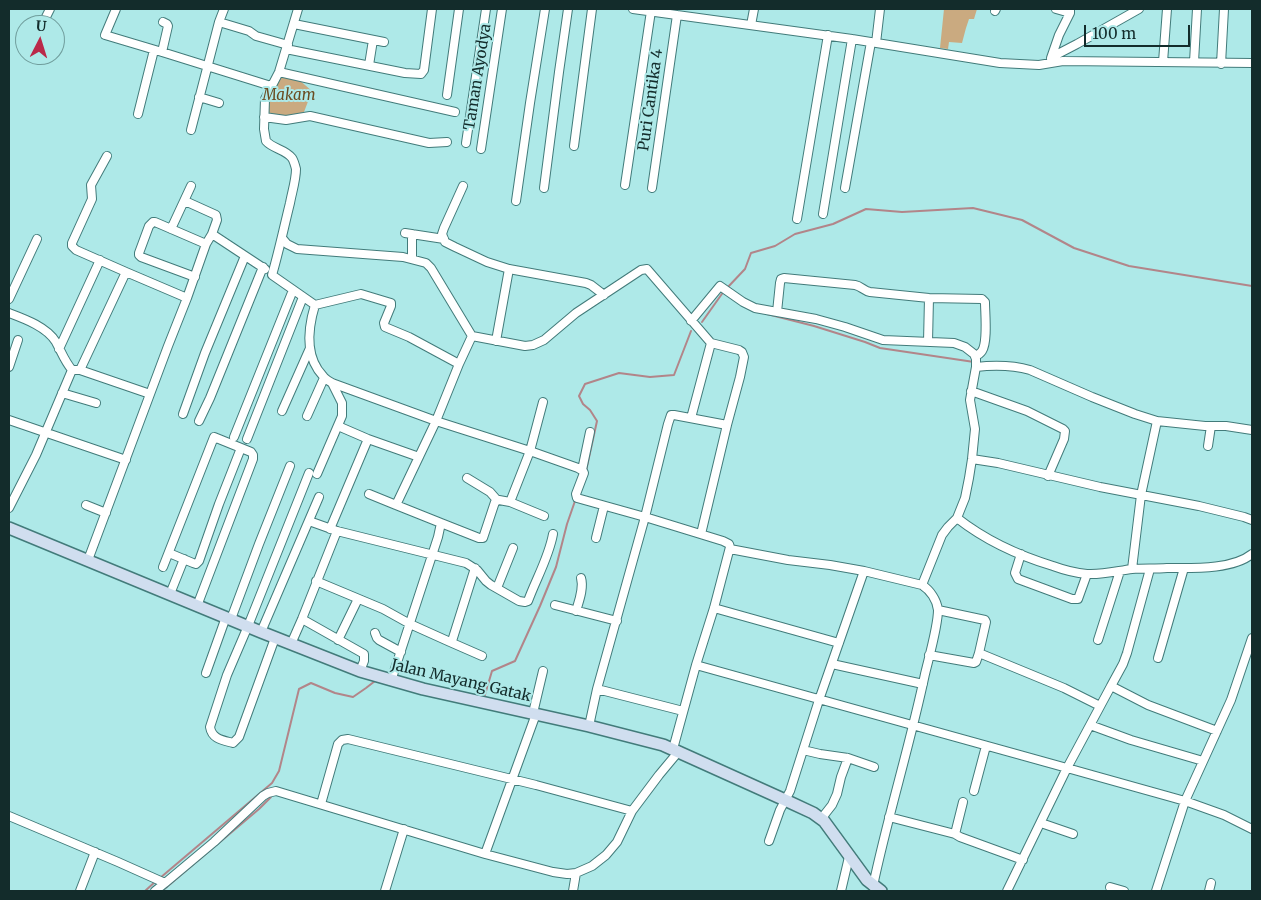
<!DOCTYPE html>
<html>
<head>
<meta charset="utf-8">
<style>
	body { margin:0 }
	#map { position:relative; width:1261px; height:900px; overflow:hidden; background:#aee9e8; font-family:Merriweather,serif }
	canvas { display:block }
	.frame { position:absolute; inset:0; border:10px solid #132c2b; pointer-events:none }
	.north { position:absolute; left:15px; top:15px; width:50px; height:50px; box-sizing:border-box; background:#aee9e8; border:1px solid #709d9c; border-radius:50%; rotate:5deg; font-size:14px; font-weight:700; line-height:20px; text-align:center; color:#132c2b }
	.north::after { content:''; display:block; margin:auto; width:18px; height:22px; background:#ba2949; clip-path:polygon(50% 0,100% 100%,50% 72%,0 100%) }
	.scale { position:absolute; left:1084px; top:25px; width:106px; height:22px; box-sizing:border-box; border:2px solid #132c2b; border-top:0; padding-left:6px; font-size:15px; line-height:18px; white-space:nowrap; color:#132c2b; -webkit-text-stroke:4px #aee9e8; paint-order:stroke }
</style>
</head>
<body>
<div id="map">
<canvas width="1261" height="900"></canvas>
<div class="frame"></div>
<div class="north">U</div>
<div class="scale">100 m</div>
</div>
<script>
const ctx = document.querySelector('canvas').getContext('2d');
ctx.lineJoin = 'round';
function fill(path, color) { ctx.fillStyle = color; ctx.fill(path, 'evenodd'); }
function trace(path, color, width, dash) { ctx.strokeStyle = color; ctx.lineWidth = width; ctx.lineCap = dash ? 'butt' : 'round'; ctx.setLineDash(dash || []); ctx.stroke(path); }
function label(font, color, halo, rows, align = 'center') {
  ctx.font = font + ' Merriweather,serif'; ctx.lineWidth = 4; ctx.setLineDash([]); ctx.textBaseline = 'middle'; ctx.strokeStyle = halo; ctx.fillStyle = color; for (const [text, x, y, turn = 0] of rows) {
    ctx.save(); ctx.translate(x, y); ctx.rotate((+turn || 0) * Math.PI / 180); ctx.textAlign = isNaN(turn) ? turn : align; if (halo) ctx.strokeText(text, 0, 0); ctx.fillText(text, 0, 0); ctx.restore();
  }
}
fill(new Path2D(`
	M 944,9 L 977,9 L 974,19 L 969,19 L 966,28 L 962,43 L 949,42 L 948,49 L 940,48 Z
	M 282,76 L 298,79 L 312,91 L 304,112 C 291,117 281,116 267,112 C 267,99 273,85 282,76 Z`), '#caaa80');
trace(new Path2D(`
	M 727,288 L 745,269 L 751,253 L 775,246 L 795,234 L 833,224 L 866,209 L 902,212 L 973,208 L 1022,220 L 1074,248 L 1129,266 L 1252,286
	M 767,314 L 814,326 L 865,342 L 880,348 L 974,362
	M 702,322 L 724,291
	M 586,471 L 597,421 L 590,410 L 583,404 L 579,396 L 585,384 L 619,373 L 650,377 L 674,375 L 691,331
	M 484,698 L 492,671 L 515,661 L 540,606 L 556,567 L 567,524 L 575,501
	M 160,878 L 272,783 L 279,771 L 299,689 L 311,683 L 335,693 L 353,697 L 366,688 L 375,681
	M 145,891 L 156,881
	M 162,891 L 259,809 L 271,797 L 270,794`), '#b28589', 2);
const street = new Path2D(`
	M 116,9 L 105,35 L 162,52 L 271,86
	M 298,9 L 279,72 L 265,99 L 264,129 L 266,141 C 273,149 285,149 292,158 C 294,161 295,165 296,169 C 296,180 292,192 290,203 C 284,227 279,251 272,275 L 315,305 C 308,328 305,357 323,376 C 325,379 329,381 332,383 L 436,421 L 396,505 L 441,523 L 438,537 L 391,681
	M 633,9 L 852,39 L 1000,63 L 1039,65 L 1063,61 L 1252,63
	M 1056,9 L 1070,13
	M 995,11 L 996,9
	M 219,22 L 224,9
	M 294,24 L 384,42
	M 42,25 L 50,9
	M 751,25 L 754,9
	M 876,43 L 880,9
	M 286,49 L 405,73 L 421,74 L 424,70 L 432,9
	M 162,52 L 168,26 L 167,24 L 163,22
	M 1052,57 L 1077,44 L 1139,9
	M 1051,58 L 1059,35 L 1070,13 L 1070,9
	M 1163,62 L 1167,9
	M 1194,62 L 1197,9
	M 1221,64 L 1224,9
	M 369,65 L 373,40
	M 279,72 L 455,112
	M 447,95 L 459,9
	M 199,97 L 219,103
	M 138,114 L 154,50
	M 264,117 L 286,120 L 310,116 L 429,143 L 447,142
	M 191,130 L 219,22 L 249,31 L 256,36 L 288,45
	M 466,143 L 486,9
	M 574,146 L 592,9
	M 481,149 L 502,9
	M 107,156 L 91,185 L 92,199 L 72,243 L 72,246 L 76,250 L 126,272
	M 625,185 L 651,11
	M 463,186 L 444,228 L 442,234 L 445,242 L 455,247 L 487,262 L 509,269 L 586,283 L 591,285 L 604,295
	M 544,188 L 559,72 L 568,9
	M 652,188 L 677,15
	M 845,188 L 871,42
	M 185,201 L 216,215 L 217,220 L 212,234
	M 516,201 L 530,103 L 545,9
	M 823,214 L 852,39
	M 797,219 L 828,35
	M 171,229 L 191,186
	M 405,233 L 444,239
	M 412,234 L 412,259
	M 282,238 L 287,244 L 297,249 L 403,257 L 426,263 L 431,268 L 472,336
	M 195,277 L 141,257 L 139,255 L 139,253 L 149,226 L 153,222 L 155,222 L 206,244
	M 187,298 L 206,244 L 212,234 L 265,269
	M 9,299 L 37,239
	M 315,305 L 361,294 L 391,303 L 391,306 L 384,323 L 385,327 L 409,337 L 459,364
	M 777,312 L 780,283 L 781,279 L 784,278 L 855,285 C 861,286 864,291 870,292 L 929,298 L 982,299 L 985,302 C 985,313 988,342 982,351 C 980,354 978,355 975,356
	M 9,313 C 25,319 47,327 56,342 C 62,353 64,360 72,370
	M 691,321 L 720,286 L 743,302 L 755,308 L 816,319 L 845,327 L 883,340 L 954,343 L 965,347 L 974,354 L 976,359 L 976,367 L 970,400 L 975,429 L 972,459 L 969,478 L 965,498 L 957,518 L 948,527 L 942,535 L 922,585
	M 496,341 L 509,269
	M 928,342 L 929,298
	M 59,349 L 100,260
	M 9,367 L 18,340
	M 976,367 C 995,365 1012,365 1030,370 L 1092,397 L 1135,414 L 1157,421 L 1205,426 L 1226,426 L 1252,430
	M 80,370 L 126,272 L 187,298 L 168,346 L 88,560
	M 971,391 L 1027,411 L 1063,429 L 1065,431 L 1064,439 L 1048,476
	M 62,393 L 96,403
	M 282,411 L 310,348
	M 183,414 L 205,353 L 245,256
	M 307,416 L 324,378
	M 691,418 L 711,343
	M 9,420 L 126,460
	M 199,421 L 210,398 L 263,267
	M 338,426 L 368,439 L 419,457
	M 234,437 L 293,290
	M 247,439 L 303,297
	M 1208,446 L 1211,426
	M 972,459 L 998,463 L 1100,487 L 1199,506 L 1244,517 L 1252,520
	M 582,470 L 590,432
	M 317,474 L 342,416 L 342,403 L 332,383
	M 467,478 L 490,492 L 497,500
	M 369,494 L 396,505
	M 510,502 L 544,516
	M 86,505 L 106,513
	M 9,508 L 36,455 L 72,370 L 80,370 L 150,394
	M 957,518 C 985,540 1020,556 1053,566 C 1064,570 1075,573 1087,574 C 1102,575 1117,571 1132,569 C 1144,568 1155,569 1167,568 C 1192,568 1232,570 1252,554
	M 309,521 L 337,531 L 466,563 L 477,570 L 486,581 L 491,585 L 519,601 L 525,602 L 528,601 C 536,579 549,557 553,534
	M 441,523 L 479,538 L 483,538 L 495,502 L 499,500 L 510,502 L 530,451 L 543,402
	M 330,529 L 368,439
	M 701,534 L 727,425 L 740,377 L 744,357 L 742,352 L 739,350 L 711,343 L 647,269 L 641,270 L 576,313 L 544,340 L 533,345 L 525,346 L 472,336 L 459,364 L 436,421 L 530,451 L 578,468 L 583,471 L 584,473 L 576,494 L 577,498 L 645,517 L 668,424 L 671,415 L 674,415 L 727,425
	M 596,538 L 604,506
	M 730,549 L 788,560 L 830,565 L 864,571
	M 169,553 L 193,563 L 196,564 L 199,561 L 219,504 L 241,448
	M 1021,554 L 1015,573 L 1018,579 L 1072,599 L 1078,599 L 1087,574
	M 163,567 L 214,437 L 251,452 L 253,455 L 253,459 L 197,606
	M 1132,569 L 1141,495 L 1157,421
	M 316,581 L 383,609 L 410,624 L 450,642 L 452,641 L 475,568
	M 497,588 L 513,548
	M 170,594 L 184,559
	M 555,605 L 617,621
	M 714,608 L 839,643
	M 938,610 L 985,620 L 986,622 L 979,653
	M 576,611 C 579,601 584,588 581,578
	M 231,619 L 259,544 L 290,466
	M 302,619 L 364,654 L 364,661 L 360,671
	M 261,632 L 319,497
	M 375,633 L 377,638 L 379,640 L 401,652
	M 275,638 L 239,737 L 233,743 C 222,740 212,739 210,727 L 227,675 L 248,626 L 309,473
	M 338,640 L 358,599
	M 1098,640 L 1120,571
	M 450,642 L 482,656
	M 291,644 L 302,619 L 337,531
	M 929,655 L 974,663 L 976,662 L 979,653 L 1064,688 L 1100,706
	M 1158,658 L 1184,568
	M 832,664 L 923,684
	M 696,665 L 1067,768 L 1111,686 L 1148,705 L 1217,731
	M 206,673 L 226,617
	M 1111,686 L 1123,664 L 1127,653 L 1150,569
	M 597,689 L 683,711
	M 533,713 L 543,671
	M 536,714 L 485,854 L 553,872 L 567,874 L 576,873 L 592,866 L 606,855 L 617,842 L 632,811 L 659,775 L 679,751
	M 1090,725 L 1131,740 L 1203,761
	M 589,726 L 597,689 L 645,517 L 723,541 L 729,544 L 730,547 L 714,608 L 696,665 L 673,749
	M 803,750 L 820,754 L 848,758 L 874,767
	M 974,791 L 986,746
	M 321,804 L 338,744 L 342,740 L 348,739 L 536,785 L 632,811
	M 9,816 L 118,862 L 165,883 L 214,842 L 263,796 L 268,793 L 276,791 L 485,854
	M 889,817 L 955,834 L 960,837 L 1023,860
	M 821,819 L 832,805 L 837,794 L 841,777 L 848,758
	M 1041,823 L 1073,834
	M 955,834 L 963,802
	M 769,841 L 780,810 L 790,791 L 819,700 L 864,571 L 922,585 C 930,590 937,600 938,610 C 938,626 929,657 925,674 C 910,745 888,815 873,886
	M 1110,887 L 1124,891
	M 80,891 L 95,852
	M 155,891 L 165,883
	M 385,891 L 404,829
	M 573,891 L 576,873
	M 841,891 L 849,857
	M 1007,891 L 1067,768 L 1185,801 L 1224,815 L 1252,829
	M 1156,891 L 1185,801 L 1231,700 L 1252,638
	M 1209,891 L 1211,883`);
const secondary = new Path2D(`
	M 9,528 L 261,632 L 360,671 L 423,689 L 589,726 L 663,745 L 785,800 L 813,813 L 824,821 L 867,880 L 881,891`);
trace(street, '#427b7a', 10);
trace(secondary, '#427b7a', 14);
trace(street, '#fff', 8);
trace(secondary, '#d0deef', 11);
label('15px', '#132c2b', '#aee9e8', [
	["Taman Ayodya",478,77,-81],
	["Puri Cantika 4",651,100,-82],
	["Jalan Mayang Gatak",461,681,13]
]);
label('italic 15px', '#6a4c21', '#aee9e8', [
	["Makam",289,96]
]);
</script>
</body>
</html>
